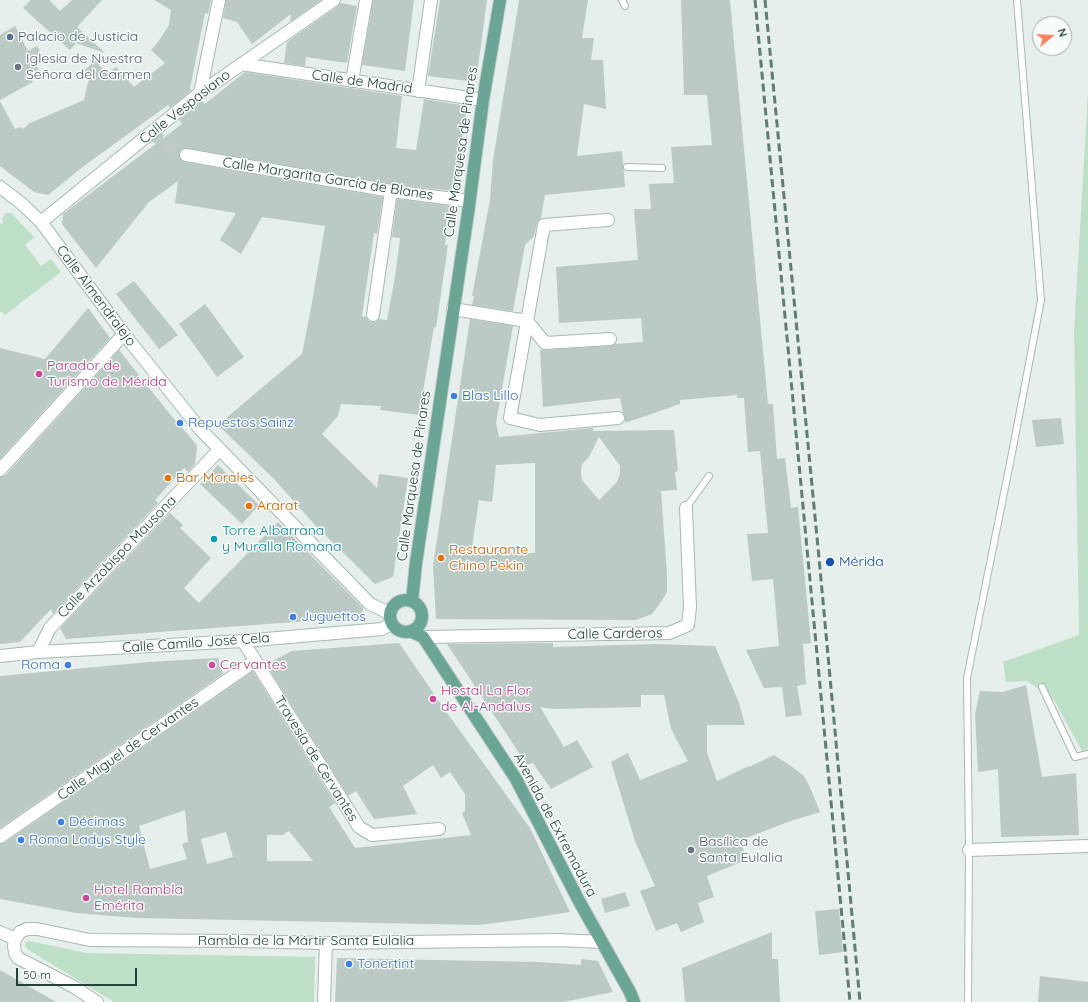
<!DOCTYPE html>
<html>
<head>
<meta charset="utf-8">
<style>
	body { margin:0 }
	#map { position:relative; width:1088px; height:1002px; overflow:hidden; background:#e6efeb; font-family:Quicksand,sans-serif }
	canvas { display:block }
	.north { position:absolute; left:1032px; top:16px; width:40px; height:40px; box-sizing:border-box; background:#f7fbf9; border:1px solid #a3b1ad; border-radius:50%; rotate:72deg; font-size:11px; font-weight:700; line-height:16px; text-align:center; color:#24423a }
	.north::after { content:''; display:block; margin:auto; width:14px; height:18px; background:#f4845f; clip-path:polygon(50% 0,100% 100%,50% 72%,0 100%) }
	.scale { position:absolute; left:16px; top:968px; width:121px; height:18px; box-sizing:border-box; border:2px solid #24423a; border-top:0; padding-left:5px; font-size:12px; line-height:14px; white-space:nowrap; color:#24423a; -webkit-text-stroke:3px #f7fbf9; paint-order:stroke }
</style>
</head>
<body>
<div id="map">
<canvas width="1088" height="1002"></canvas>
<div class="north">N</div>
<div class="scale">50 m</div>
</div>
<script>
const ctx = document.querySelector('canvas').getContext('2d');
ctx.lineJoin = 'round';
function fill(path, color) { ctx.fillStyle = color; ctx.fill(path, 'evenodd'); }
function trace(path, color, width, dash) { ctx.strokeStyle = color; ctx.lineWidth = width; ctx.lineCap = dash ? 'butt' : 'round'; ctx.setLineDash(dash || []); ctx.stroke(path); }
function label(font, color, halo, rows, align = 'center') {
  ctx.font = font + ' Quicksand,sans-serif'; ctx.lineWidth = 3; ctx.setLineDash([]); ctx.textBaseline = 'middle'; ctx.strokeStyle = halo; ctx.fillStyle = color; for (const [text, x, y, turn = 0] of rows) {
    ctx.save(); ctx.translate(x, y); ctx.rotate((+turn || 0) * Math.PI / 180); ctx.textAlign = isNaN(turn) ? turn : align; if (halo) ctx.strokeText(text, 0, 0); ctx.fillText(text, 0, 0); ctx.restore();
  }
}
fill(new Path2D(`
	M 1088,92 L 1088,749 L 1082,751 L 1054,700 L 1027,681 L 1006,682 L 1003,662 L 1079,635 L 1074,331 Z
	M 6,213 L 11,213 L 34,237 L 25,245 L 41,266 L 51,259 L 61,272 L 5,315 L 0,311 L 0,224 L 3,223 L 2,219 Z
	M 30,941 L 86,953 L 315,957 L 314,1002 L 114,1002 L 27,949 L 25,945 L 26,942 Z`), '#bfe0c8');
fill(new Path2D(`
	M 31,0 L 49,0 L 60,11 L 72,0 L 102,0 L 77,27 L 105,53 L 76,43 L 70,50 L 23,8 Z
	M 154,0 L 211,0 L 208,14 L 205,13 L 190,89 L 192,90 L 170,108 L 168,105 L 84,166 L 48,195 L 34,192 L 0,166 L 0,101 L 15,129 L 21,127 L 23,129 L 30,123 L 84,100 L 89,77 L 84,71 L 95,60 L 107,74 L 116,67 L 134,87 L 165,63 L 151,50 L 158,42 L 169,25 L 171,10 Z
	M 226,0 L 321,0 L 290,22 L 291,14 L 252,44 L 237,22 L 223,18 Z
	M 373,0 L 414,0 L 405,71 L 362,65 Z
	M 440,0 L 487,0 L 476,82 L 428,76 Z
	M 519,0 L 588,0 L 582,38 L 594,38 L 591,60 L 603,60 L 606,109 L 584,104 L 577,156 L 622,151 L 625,187 L 545,195 L 541,218 L 537,223 L 534,236 L 525,245 L 513,311 L 472,305 L 474,296 L 472,296 L 490,200 L 493,160 Z
	M 681,0 L 730,0 L 768,404 L 773,404 L 777,459 L 785,458 L 791,508 L 798,507 L 811,643 L 803,644 L 806,684 L 797,686 L 802,715 L 786,717 L 782,687 L 764,688 L 746,650 L 779,646 L 773,579 L 752,581 L 747,534 L 768,533 L 760,451 L 748,452 L 744,398 L 737,398 L 737,395 L 680,400 L 680,404 L 625,423 L 625,417 L 623,413 L 620,398 L 543,407 L 540,350 L 610,346 L 615,344 L 643,342 L 641,318 L 559,323 L 556,267 L 638,260 L 634,209 L 651,209 L 649,184 L 674,183 L 671,147 L 712,145 L 707,95 L 684,95 Z
	M 341,3 L 357,6 L 347,63 L 306,57 L 305,66 L 284,63 L 287,42 L 338,6 Z
	M 15,26 L 28,51 L 37,46 L 44,59 L 35,64 L 39,70 L 29,75 L 33,82 L 0,100 L 0,35 Z
	M 245,72 L 402,96 L 396,148 L 416,150 L 424,99 L 467,106 L 459,159 L 462,159 L 458,187 L 454,187 L 453,191 L 392,184 L 187,148 L 183,148 L 179,153 L 179,158 L 185,162 L 383,197 L 377,234 L 374,233 L 362,316 L 366,317 L 368,321 L 372,322 L 376,322 L 379,319 L 387,320 L 395,277 L 400,238 L 392,237 L 397,199 L 451,206 L 445,245 L 448,245 L 436,328 L 434,327 L 419,415 L 380,410 L 381,406 L 341,404 L 338,416 L 322,434 L 377,488 L 379,474 L 408,478 L 393,577 L 375,584 L 315,525 L 273,478 L 218,425 L 302,354 L 311,308 L 325,226 L 262,217 L 241,254 L 220,240 L 236,213 L 175,203 L 178,181 L 149,202 L 96,268 L 62,224 L 63,214 L 182,124 L 179,120 L 202,101 L 205,104 Z
	M 134,281 L 178,335 L 159,349 L 116,294 Z
	M 205,304 L 244,357 L 217,377 L 179,324 Z
	M 88,308 L 110,338 L 0,459 L 0,348 L 45,359 Z
	M 470,319 L 513,326 L 496,423 L 499,437 L 593,428 L 593,431 L 674,430 L 678,471 L 675,472 L 677,490 L 661,491 L 667,574 L 667,592 L 661,602 L 652,614 L 636,620 L 436,619 L 433,566 ZM 599,437 L 620,466 L 620,474 L 617,482 L 599,500 L 582,480 L 581,472 L 582,464 L 589,457 ZM 535,463 L 535,553 L 471,553 L 479,500 L 492,502 L 496,465 Z
	M 119,350 L 169,413 L 196,444 L 197,448 L 195,464 L 188,472 L 184,468 L 155,500 L 158,503 L 53,614 L 51,609 L 20,642 L 0,644 L 0,477 L 6,475 Z
	M 1061,418 L 1064,444 L 1036,447 L 1032,420 Z
	M 218,465 L 259,505 L 242,524 L 200,484 Z
	M 170,513 L 183,525 L 180,528 L 211,558 L 184,588 L 199,603 L 278,522 L 363,608 L 361,617 L 66,639 L 60,628 Z
	M 399,643 L 445,710 L 530,828 L 570,912 L 519,920 L 479,925 L 137,918 L 76,913 L 0,899 L 0,844 L 4,843 L 253,671 L 335,803 L 329,807 L 355,848 L 471,835 L 462,813 L 465,811 L 465,794 L 450,772 L 441,778 L 433,765 L 403,786 L 417,814 L 374,819 L 356,791 L 348,796 L 266,664 L 292,651 ZM 185,810 L 188,842 L 182,844 L 187,859 L 150,869 L 139,826 ZM 289,831 L 313,861 L 267,861 L 267,835 L 282,835 ZM 226,832 L 233,857 L 207,864 L 201,839 Z
	M 553,643 L 553,647 L 654,644 L 715,646 L 739,703 L 745,725 L 707,725 L 707,753 L 717,781 L 749,766 L 749,767 L 774,755 L 791,766 L 804,776 L 810,787 L 820,812 L 788,822 L 741,840 L 746,860 L 707,876 L 714,897 L 698,903 L 704,922 L 681,932 L 677,923 L 656,931 L 640,891 L 655,886 L 635,841 L 611,762 L 628,753 L 640,780 L 688,761 L 671,729 L 664,695 L 641,695 L 641,707 L 553,709 L 540,707 L 564,747 L 577,740 L 593,767 L 551,789 L 533,763 L 527,765 L 447,644 Z
	M 218,658 L 223,674 L 0,828 L 0,676 L 149,662 Z
	M 1026,685 L 1042,777 L 1076,773 L 1079,835 L 1001,837 L 998,769 L 978,772 L 975,714 L 980,691 L 1003,692 Z
	M 625,892 L 630,906 L 605,913 L 601,899 Z
	M 839,909 L 843,952 L 819,955 L 815,911 Z
	M 772,932 L 772,959 L 778,959 L 780,1002 L 685,1002 L 682,968 Z
	M 337,958 L 538,962 L 581,965 L 581,959 L 598,961 L 613,992 L 563,1002 L 335,1002 Z
	M 0,970 L 56,1002 L 0,1002 Z
	M 1040,976 L 1088,982 L 1088,1002 L 1038,1002 Z`), '#bbcac4');
trace(new Path2D(`
	M 151,134 L 186,155`), '#bfccc8', 12, [12, 6]);
const lane = new Path2D(`
	M 622,0 L 625,6
	M 627,167 L 662,168
	M 686,508 L 709,476
	M 1042,687 L 1075,757 L 1088,754
	M 968,1002 L 969,850 L 967,678 L 1012,453 L 1041,300 L 1017,0`);
const street = new Path2D(`
	M 241,64 L 483,100
	M 352,81 L 366,0
	M 418,91 L 431,0
	M 200,93 L 219,0
	M 186,155 L 391,191 L 469,201
	M 608,220 L 544,225 L 510,418 L 540,425 L 618,418
	M 41,222 L 200,93 L 334,0
	M 453,309 L 527,321 L 545,343 L 610,339
	M 373,315 L 391,191
	M 0,470 L 124,334
	M 423,637 L 669,633 L 688,625 L 690,607 L 686,508
	M 243,641 L 359,827 L 372,835 L 439,829
	M 38,652 L 50,628 L 219,450
	M 0,656 L 38,652 L 243,641 L 382,629 L 391,624
	M 0,837 L 255,661
	M 969,850 L 1088,846
	M 0,932 L 15,939
	M 97,1002 L 74,987 L 18,958 L 15,953 L 14,946 L 15,939 L 20,932 L 27,929 L 37,929 L 90,940 L 239,941 L 326,943 L 559,940 L 602,942
	M 324,1002 L 326,943`);
const secondary = new Path2D(`
	M 0,187 L 21,203 L 41,222 L 124,334 L 200,429 L 370,604 L 389,613`);
const primary = new Path2D(`
	M390 616a16 16 0 1 1 32 0a16 16 0 1 1-32 0Z
	M 412,601 L 416,563 L 468,213 L 483,100 L 500,0
	M 412,632 L 423,637 L 516,779 L 579,901 L 630,992 L 634,1002`);
trace(lane, '#a8b8b2', 8);
trace(street, '#a8b8b2', 14);
trace(secondary, '#a4bbb3', 14);
trace(primary, '#c2cac8', 14);
trace(lane, '#fff', 6);
trace(street, '#fff', 12);
trace(secondary, '#fff', 12);
trace(primary, '#6aa596', 12);
trace(new Path2D(`
	M 755,0 L 850,1002
	M 765,0 L 819,558 L 860,1002`), '#5f7d75', 3, [8, 4]);
for (const [x, y, r, color] of [
	[10,37,4,"#5c6f8a"],
	[18,67,4,"#6b7280"],
	[39,374,4,"#d1479c"],
	[454,396,4,"#3f7fe0"],
	[180,423,4,"#3f7fe0"],
	[168,478,4,"#e8710a"],
	[249,506,4,"#e8710a"],
	[214,539,4,"#0f9aa8"],
	[441,558,4,"#e8710a"],
	[830,562,5,"#1a4fb4"],
	[293,617,4,"#3f7fe0"],
	[68,665,4,"#3f7fe0"],
	[212,665,4,"#d1479c"],
	[433,699,4,"#d1479c"],
	[61,822,4,"#3f7fe0"],
	[21,840,4,"#3f7fe0"],
	[691,850,4,"#6b7280"],
	[86,898,4,"#d1479c"],
	[349,964,4,"#3f7fe0"]
]) { const dot = new Path2D(); dot.arc(x, y, r, 0, 2 * Math.PI); ctx.fillStyle = color; ctx.fill(dot); trace(dot, '#f7fbf9', 1.5); }
label('14px', '#4e5e75', '#f7fbf9', [
	["Palacio de Justicia",18,37]
], 'left');
label('14px', '#5b616d', '#f7fbf9', [
	["Iglesia de Nuestra",26,59],
	["Señora del Carmen",26,75],
	["Basílica de",699,842],
	["Santa Eulalia",699,858]
], 'left');
label('14px', '#24423a', '#f7fbf9', [
	["Calle de Madrid",362,82,8],
	["Calle Vespasiano",185,107,-38],
	["Calle Marquesa de Pinares",461,152,-82],
	["Calle Margarita García de Blanes",328,179,9],
	["Calle Almendralejo",96,296,53],
	["Calle Marquesa de Pinares",414,476,-82],
	["Calle Arzobispo Mausona",117,557,-46],
	["Calle Carderos",615,634,-1],
	["Calle Camilo José Cela",196,643,-4],
	["Calle Miguel de Cervantes",128,749,-35],
	["Travesía de Cervantes",316,759,58],
	["Avenida de Extremadura",555,825,62],
	["Rambla de la Mártir Santa Eulalia",306,941]
]);
label('14px', '#b23c85', '#f7fbf9', [
	["Parador de",47,366],
	["Turismo de Mérida",47,382],
	["Cervantes",220,665],
	["Hostal La Flor",441,691],
	["de Al-Andalus",441,707],
	["Hotel Rambla",94,890],
	["Emérita",94,906]
], 'left');
label('14px', '#366cbe', '#f7fbf9', [
	["Blas Lillo",462,396],
	["Repuestos Sainz",188,423],
	["Juguettos",301,617],
	["Roma",60,665,"right"],
	["Décimas",69,822],
	["Roma Ladys Style",29,840],
	["Tonertint",357,964]
], 'left');
label('14px', '#c56008', '#f7fbf9', [
	["Bar Morales",176,478],
	["Ararat",257,506],
	["Restaurante",449,550],
	["Chino Pekin",449,566]
], 'left');
label('14px', '#0d838f', '#f7fbf9', [
	["Torre Albarrana",222,531],
	["y Muralla Romana",222,547]
], 'left');
label('14px', '#164399', '#f7fbf9', [
	["Mérida",839,562]
], 'left');
</script>
</body>
</html>
